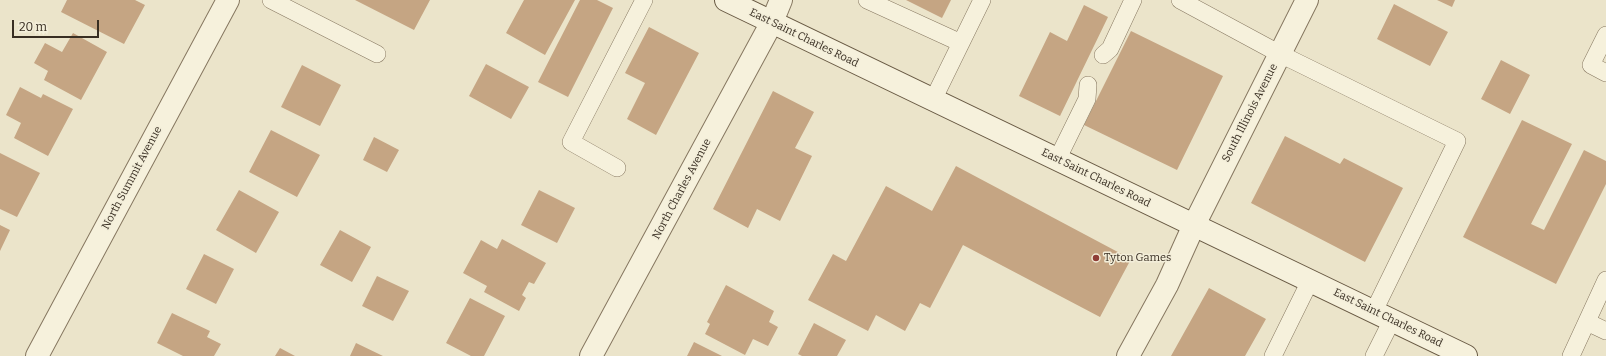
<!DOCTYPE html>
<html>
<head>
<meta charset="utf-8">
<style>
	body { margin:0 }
	#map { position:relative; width:1606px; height:356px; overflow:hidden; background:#ebe4ca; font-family:Bitter,serif }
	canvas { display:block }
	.scale { position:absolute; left:12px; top:20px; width:87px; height:18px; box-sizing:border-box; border:2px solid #382e22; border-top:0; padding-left:5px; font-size:12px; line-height:14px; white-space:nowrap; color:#382e22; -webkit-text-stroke:3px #f3eed9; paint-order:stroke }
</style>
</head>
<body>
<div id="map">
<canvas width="1606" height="356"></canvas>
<div class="scale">20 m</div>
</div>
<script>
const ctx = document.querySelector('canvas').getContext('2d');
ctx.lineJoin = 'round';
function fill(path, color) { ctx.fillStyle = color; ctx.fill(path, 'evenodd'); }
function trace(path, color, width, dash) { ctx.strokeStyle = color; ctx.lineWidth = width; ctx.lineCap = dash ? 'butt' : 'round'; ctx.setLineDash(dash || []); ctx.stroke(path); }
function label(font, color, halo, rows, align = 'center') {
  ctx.font = font + ' Bitter,serif'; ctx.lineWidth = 3; ctx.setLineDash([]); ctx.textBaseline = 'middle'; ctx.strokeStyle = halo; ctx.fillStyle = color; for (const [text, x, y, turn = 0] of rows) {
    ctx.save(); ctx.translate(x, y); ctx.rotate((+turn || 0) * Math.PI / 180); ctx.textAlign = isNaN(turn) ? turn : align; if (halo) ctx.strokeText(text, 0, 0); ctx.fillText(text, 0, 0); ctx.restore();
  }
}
fill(new Path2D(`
	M 67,0 L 135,0 L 145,5 L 124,44 L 61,12 Z
	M 355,0 L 430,0 L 414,30 Z
	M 524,0 L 575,0 L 545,55 L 506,33 Z
	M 580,0 L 597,0 L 613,8 L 568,97 L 538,82 Z
	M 906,0 L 951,0 L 942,18 Z
	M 1437,0 L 1455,0 L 1452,7 Z
	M 1394,4 L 1448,32 L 1430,66 L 1377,39 Z
	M 1084,5 L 1108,17 L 1060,116 L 1019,96 L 1050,32 L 1067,41 Z
	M 649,27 L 699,53 L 656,135 L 627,119 L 645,83 L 625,73 Z
	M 1131,31 L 1223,76 L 1177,170 L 1084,125 Z
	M 73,33 L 107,52 L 81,100 L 44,80 L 48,71 L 34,63 L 45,43 L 62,52 Z
	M 1501,60 L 1530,75 L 1510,114 L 1481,99 Z
	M 486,64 L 529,87 L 511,119 L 469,96 Z
	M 302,65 L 341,85 L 320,126 L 281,107 Z
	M 20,87 L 41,98 L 43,94 L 73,109 L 48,156 L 14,138 L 21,123 L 6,115 Z
	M 773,91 L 814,112 L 795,148 L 812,156 L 780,221 L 757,209 L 748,228 L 713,209 Z
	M 1522,120 L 1572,144 L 1531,224 L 1544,230 L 1584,150 L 1606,161 L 1606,184 L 1556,284 L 1463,237 Z
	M 271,130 L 320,155 L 297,197 L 249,172 Z
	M 1285,136 L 1340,164 L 1344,158 L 1403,188 L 1365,262 L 1251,203 Z
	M 374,137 L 399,150 L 387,172 L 363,160 Z
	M 0,153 L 40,173 L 17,217 L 0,209 Z
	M 956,166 L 1131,259 L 1100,317 L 963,245 L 930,308 L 920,303 L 905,331 L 876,315 L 868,331 L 808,300 L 833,254 L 846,261 L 886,186 L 932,211 Z
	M 239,190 L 279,212 L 256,253 L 216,230 Z
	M 539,190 L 575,208 L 557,243 L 521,225 Z
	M 0,225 L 10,230 L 0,251 Z
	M 340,230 L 371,247 L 352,282 L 320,265 Z
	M 502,239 L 546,263 L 534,284 L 529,282 L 522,295 L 526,298 L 519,311 L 484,292 L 487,286 L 463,273 L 481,240 L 497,249 Z
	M 204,254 L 234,269 L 216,304 L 186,289 Z
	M 377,276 L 409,291 L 393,321 L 362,306 Z
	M 726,285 L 774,311 L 769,322 L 778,327 L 768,346 L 753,339 L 745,355 L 705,334 L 710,324 L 707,322 Z
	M 1209,288 L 1266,319 L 1245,356 L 1171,356 Z
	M 470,298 L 505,316 L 484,356 L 471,356 L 446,343 Z
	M 172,313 L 210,331 L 207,337 L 221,344 L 214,356 L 183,356 L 157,343 Z
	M 814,323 L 846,340 L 837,356 L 802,356 L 798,354 Z
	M 694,342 L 722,356 L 687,356 Z
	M 356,343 L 383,356 L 350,356 Z
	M 280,348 L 295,356 L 275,356 Z`), '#c5a583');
const lane = new Path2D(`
	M 271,0 L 377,54
	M 867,0 L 961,43
	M 1180,0 L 1280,54 L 1457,141 L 1374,311
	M 1606,35 L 1591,65 L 1606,73
	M 1103,55 L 1110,49 L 1133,0
	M 933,100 L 982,0
	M 1057,160 L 1087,99 L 1088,85
	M 617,168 L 571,142 L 644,0
	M 1587,322 L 1606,331
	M 1273,356 L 1310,281
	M 1374,356 L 1392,320
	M 1571,356 L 1606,280`);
const street = new Path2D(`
	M 37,356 L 228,0
	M 591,356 L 772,22 L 781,0
	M 1128,356 L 1167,285 L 1194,225 L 1307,0`);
const secondary = new Path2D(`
	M 726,0 L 1466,356`);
trace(lane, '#867760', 18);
trace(street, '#867760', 24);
trace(secondary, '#685943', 24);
trace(lane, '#f6f1dc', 17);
trace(street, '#f6f1dc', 22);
trace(secondary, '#f6f1dc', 22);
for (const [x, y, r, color] of [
	[1096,258,4,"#8f3d36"]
]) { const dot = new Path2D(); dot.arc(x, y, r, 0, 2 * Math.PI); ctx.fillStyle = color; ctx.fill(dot); trace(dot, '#f3eed9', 1.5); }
label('11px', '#382e22', '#f3eed9', [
	["East Saint Charles Road",804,38,26],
	["South Illinois Avenue",1250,113,-63],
	["North Summit Avenue",132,178,-62],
	["East Saint Charles Road",1096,178,26],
	["North Charles Avenue",682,189,-62],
	["East Saint Charles Road",1388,318,26]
]);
label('11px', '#382e22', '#f3eed9', [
	["Tyton Games",1104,258]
], 'left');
</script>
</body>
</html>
